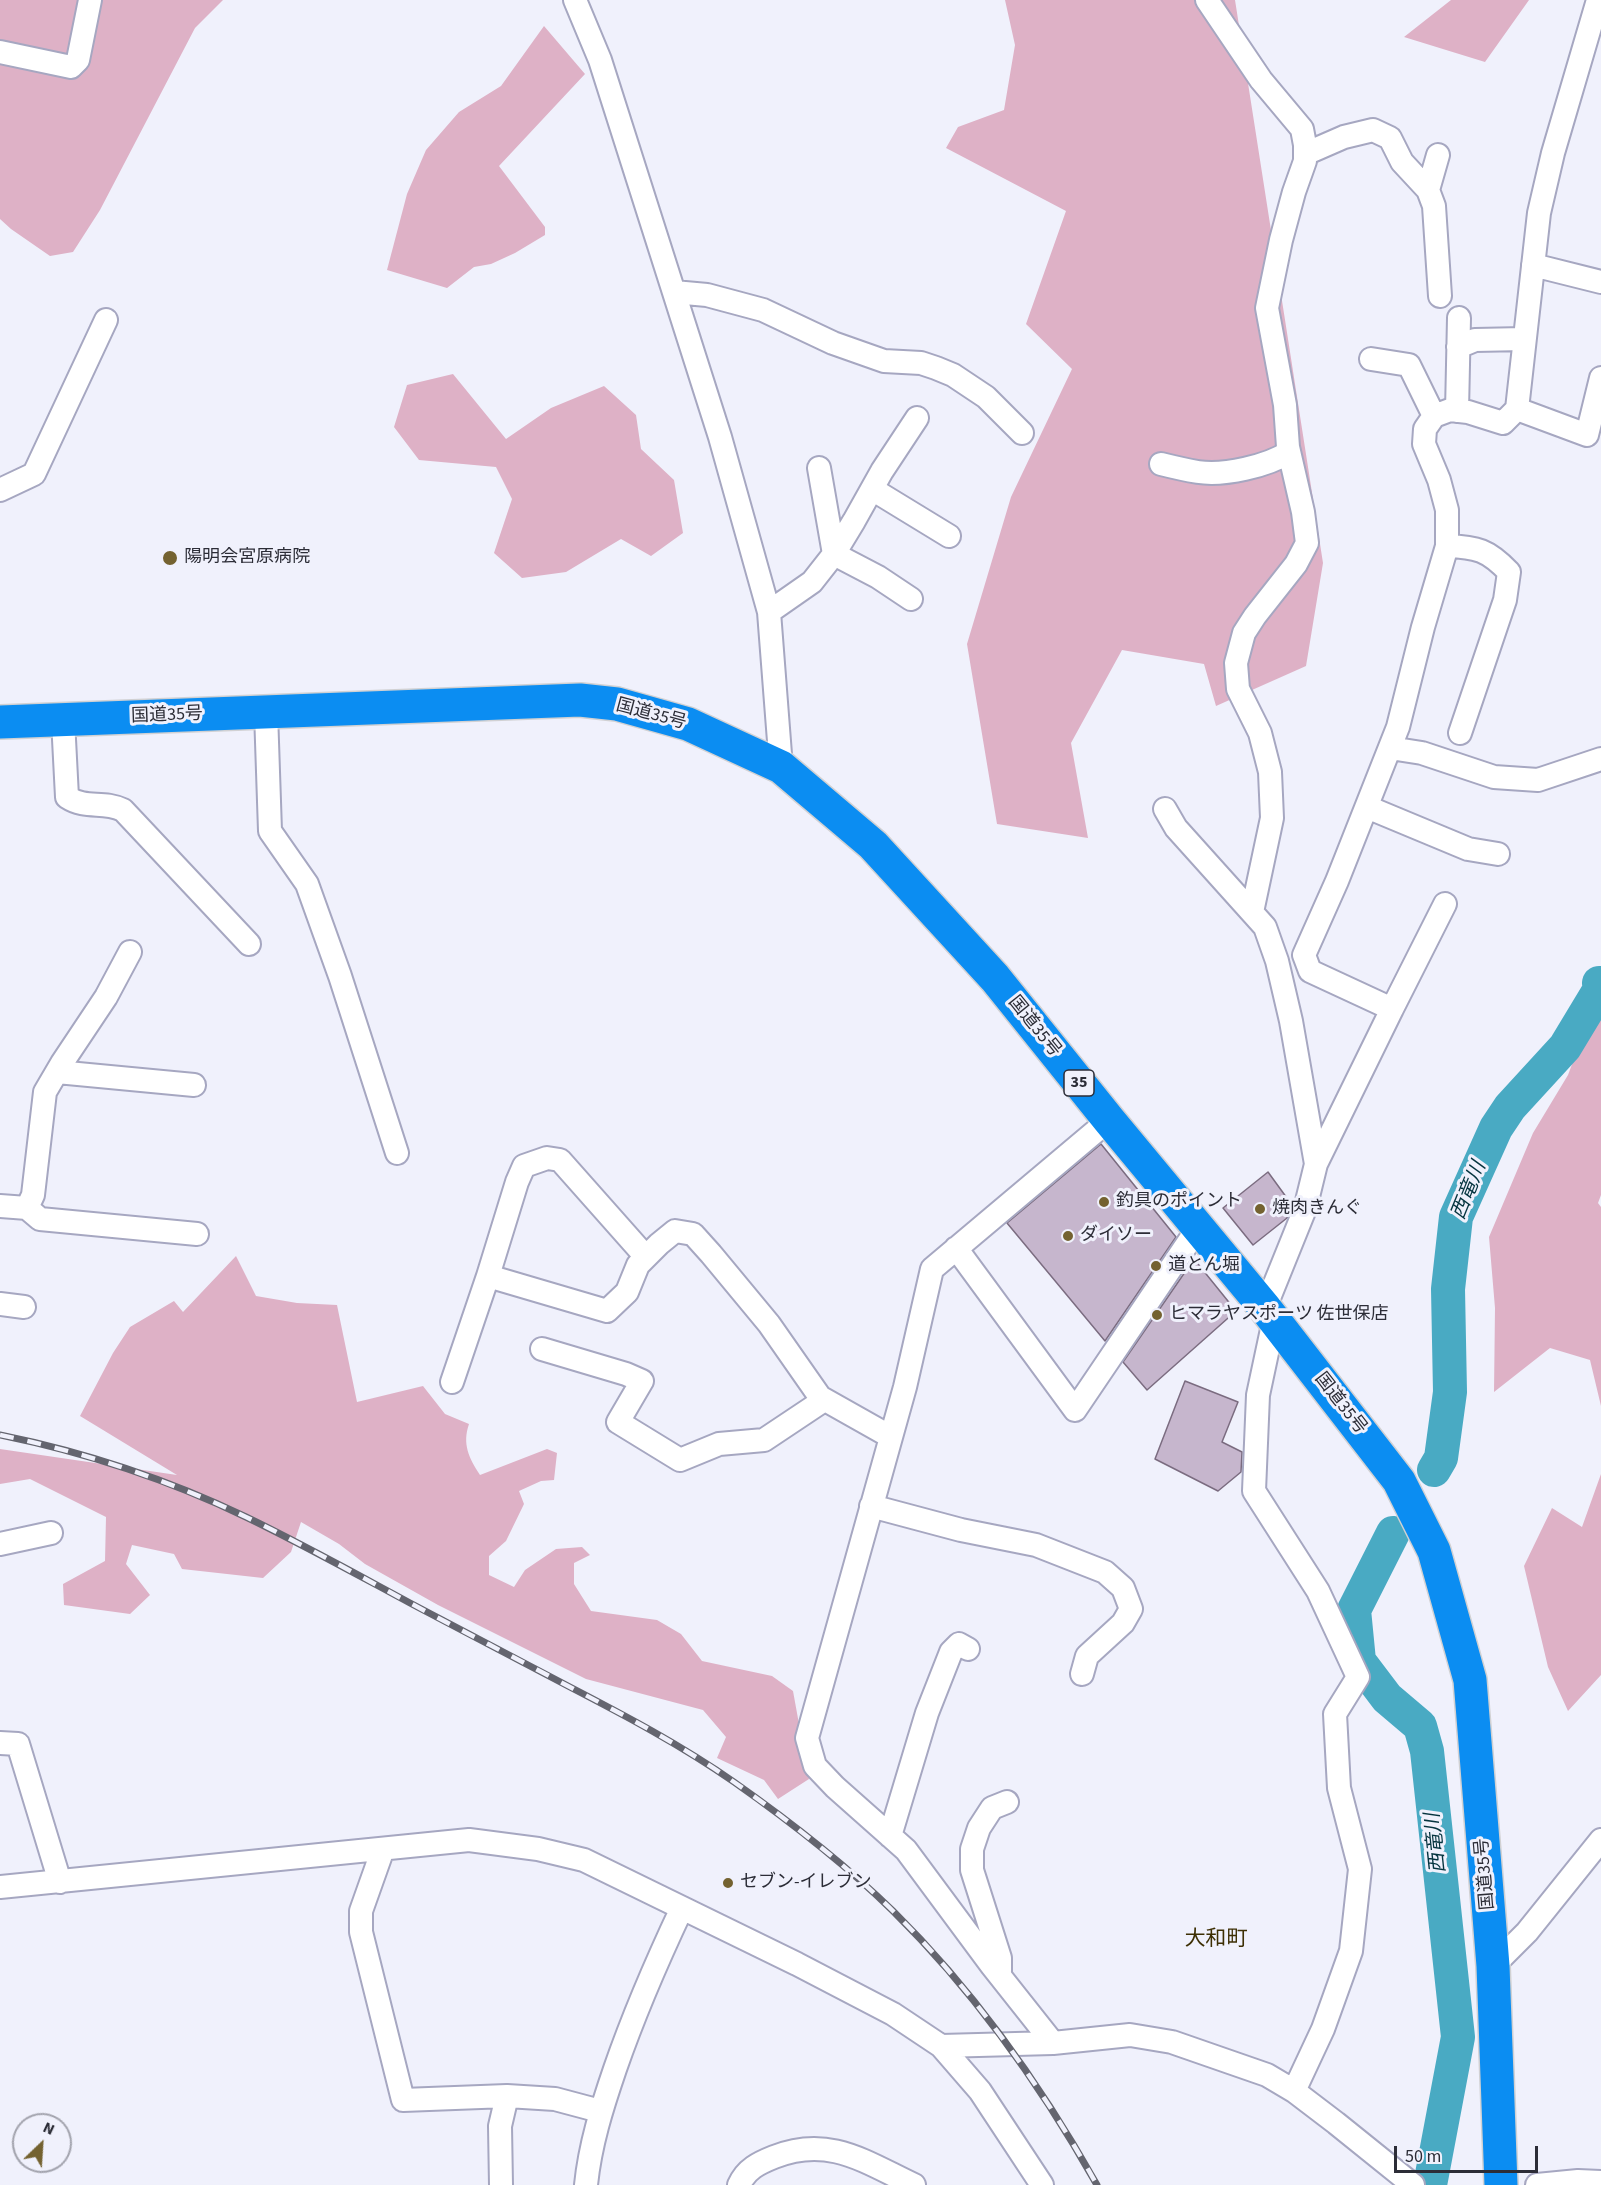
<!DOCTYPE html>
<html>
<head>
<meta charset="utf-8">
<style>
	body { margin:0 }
	#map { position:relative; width:1601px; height:2185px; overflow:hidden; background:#f0f1fc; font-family:"Source Sans 3",sans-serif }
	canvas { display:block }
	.north { position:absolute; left:12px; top:2113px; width:60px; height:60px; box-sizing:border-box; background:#f0f1fc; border:2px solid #a2a3ad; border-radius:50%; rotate:25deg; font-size:16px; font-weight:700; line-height:24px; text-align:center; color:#2c2d37 }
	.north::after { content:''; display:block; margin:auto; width:21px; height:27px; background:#746230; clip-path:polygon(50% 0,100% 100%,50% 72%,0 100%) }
	.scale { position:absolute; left:1394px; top:2146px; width:144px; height:27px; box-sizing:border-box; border:3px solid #2c2d37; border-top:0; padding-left:8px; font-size:18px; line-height:21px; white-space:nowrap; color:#2c2d37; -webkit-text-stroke:4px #f0f1fc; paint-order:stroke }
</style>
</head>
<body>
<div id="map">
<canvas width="1601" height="2185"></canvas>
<div class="north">N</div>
<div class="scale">50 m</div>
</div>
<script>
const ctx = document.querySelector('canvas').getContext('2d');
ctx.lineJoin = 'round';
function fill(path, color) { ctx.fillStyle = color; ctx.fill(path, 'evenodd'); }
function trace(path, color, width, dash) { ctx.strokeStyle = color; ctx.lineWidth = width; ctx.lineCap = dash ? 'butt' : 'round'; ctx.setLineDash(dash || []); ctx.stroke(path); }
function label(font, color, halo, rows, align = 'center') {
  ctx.font = font + ' "Source Sans 3","Noto Sans JP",sans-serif'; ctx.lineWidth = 6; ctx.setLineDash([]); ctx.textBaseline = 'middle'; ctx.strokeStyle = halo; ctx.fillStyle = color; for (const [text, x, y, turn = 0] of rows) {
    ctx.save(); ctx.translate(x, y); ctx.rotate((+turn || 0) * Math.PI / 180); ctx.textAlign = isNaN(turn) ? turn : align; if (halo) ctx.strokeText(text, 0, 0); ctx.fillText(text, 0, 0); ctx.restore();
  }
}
fill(new Path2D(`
	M 0,0 L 223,0 L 195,28 L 100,210 L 73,252 L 50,256 L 11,229 L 0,219 Z
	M 1005,0 L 1235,0 L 1323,563 L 1306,666 L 1216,706 L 1204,664 L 1122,650 L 1071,743 L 1088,838 L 997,824 L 967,644 L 1011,497 L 1072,369 L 1026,324 L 1066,211 L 946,148 L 958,127 L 1004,110 L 1015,45 Z
	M 1451,0 L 1529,0 L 1485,62 L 1404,37 Z
	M 544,26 L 585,74 L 499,166 L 545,227 L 545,235 L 515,253 L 491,264 L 474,267 L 447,288 L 387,270 L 407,194 L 426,150 L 459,112 L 501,86 Z
	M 453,374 L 506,439 L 551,408 L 604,386 L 636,415 L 641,449 L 674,480 L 683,533 L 651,556 L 621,539 L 566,572 L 522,578 L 494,553 L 512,499 L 496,467 L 419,460 L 394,427 L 407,385 Z
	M 1601,987 L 1601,1195 L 1598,1203 L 1601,1207 L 1601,1406 L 1590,1360 L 1550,1348 L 1494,1392 L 1495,1308 L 1489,1237 L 1533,1133 L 1568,1075 Z
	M 236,1256 L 256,1296 L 297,1303 L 337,1305 L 357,1402 L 423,1386 L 445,1414 L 469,1424 C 462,1444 469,1458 480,1475 L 547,1449 L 557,1453 L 554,1480 L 541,1481 L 519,1491 L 524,1504 L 506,1541 L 489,1556 L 489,1575 L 514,1587 L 525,1570 L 556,1549 L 582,1547 L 590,1555 L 574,1563 L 574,1584 L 591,1611 L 657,1620 L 681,1634 L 702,1661 L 772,1676 L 793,1691 L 809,1779 L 778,1799 L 764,1780 L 717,1758 L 726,1737 L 703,1710 L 586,1679 L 438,1605 L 365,1564 L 339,1544 L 301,1522 L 291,1552 L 263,1578 L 182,1569 L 174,1554 L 132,1545 L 126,1564 L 150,1595 L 130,1614 L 64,1605 L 63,1584 L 105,1561 L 106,1517 L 30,1479 L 0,1484 L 0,1449 L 177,1475 L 80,1416 L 113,1353 L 130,1327 L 174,1301 L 183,1312 Z
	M 1601,1474 L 1601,1675 L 1568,1711 L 1548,1667 L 1524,1566 L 1552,1508 L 1582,1527 Z`), '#deb1c6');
trace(new Path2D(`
	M 1434,1470 L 1441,1458 L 1450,1392 L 1448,1289 L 1456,1217 L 1496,1128 L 1510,1107 L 1565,1047 L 1600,989 L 1599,983
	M 1393,1533 L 1354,1610 L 1359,1661 L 1387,1698 L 1420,1726 L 1427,1751 L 1458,2037 L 1430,2185`), '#49aac3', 34);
const building = new Path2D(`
	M 1101,1144 L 1176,1237 L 1105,1341 L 1007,1223 Z
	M 1268,1172 L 1292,1205 L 1287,1218 L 1253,1245 L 1223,1208 Z
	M 1194,1259 L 1236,1311 L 1147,1390 L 1123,1362 Z
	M 1185,1381 L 1238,1402 L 1222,1442 L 1242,1452 L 1241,1472 L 1218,1491 L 1155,1459 Z`);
fill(building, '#c6b6cd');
trace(building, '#7b6c80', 1.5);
const minor = new Path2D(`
	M 575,0 L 600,60 L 720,437 L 769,612 L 781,767
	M 1207,0 L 1261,80 L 1302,129 L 1305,145 L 1305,161 L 1294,192 L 1281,240 L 1267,308 L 1285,405 L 1288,447 L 1303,512 L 1307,543 L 1296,564 L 1255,616 L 1244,633 L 1236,663 L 1238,689 L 1260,733 L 1270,772 L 1272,818 L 1252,912
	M 0,52 L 71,67 L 78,60 L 90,0
	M 1305,154 L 1344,137 L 1373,130 L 1390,138 L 1402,162 L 1428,190 L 1434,206 L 1440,296
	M 1428,190 L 1438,155
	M 1533,265 L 1601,282
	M 674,292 L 707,295 L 763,310 L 833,343 L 884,361 L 921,363 L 936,368 L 953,375 L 986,397 L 1022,433
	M 1458,347 L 1475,340 L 1524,339
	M 1371,359 L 1409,365 L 1434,416
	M 1517,409 L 1539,213 L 1553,153 L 1598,0
	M 1457,411 L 1459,318
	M 1161,464 C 1173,467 1186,470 1198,472 C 1224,476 1268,466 1289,452
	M 819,468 L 834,554 L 878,577 L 911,599
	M 872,489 L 949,536
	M 0,490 L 34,474 L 106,320
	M 1447,546 C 1477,547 1488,550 1509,572 L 1505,600 L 1460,733
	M 769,612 L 812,582 L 834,554 L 854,521 L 882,471 L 917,418
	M 266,712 L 270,831 L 307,884 L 340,976 L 397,1153
	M 63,720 L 67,797 C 87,810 102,800 123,810 L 249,944
	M 1390,748 L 1422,753 L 1494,777 L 1538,780 L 1601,759
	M 1367,807 L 1468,849 L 1498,854
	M 1165,809 L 1176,828 L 1265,927 L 1277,961 L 1291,1021 L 1316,1164
	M 1392,1009 L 1445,904
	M 57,1072 L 194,1085
	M 0,1206 L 27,1208 L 40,1219 L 197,1234
	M 27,1208 L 33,1195 L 45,1092 L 62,1063 L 106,997 L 130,952
	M 956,1248 L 1075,1410 L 1198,1228
	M 488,1276 L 517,1182 L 524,1166 L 547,1158 L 560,1160 L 646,1257
	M 0,1304 L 24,1307
	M 1265,1308 L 1305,1209 L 1316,1164 L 1392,1009 L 1310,971 L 1304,955 L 1337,881 L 1398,727 L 1423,627 L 1447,546 L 1447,510 L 1439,480 L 1424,444 L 1425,429 L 1434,416 L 1450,410 L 1468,412 L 1503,423 L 1517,409 L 1587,435 L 1601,378
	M 1274,1320 L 1258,1395 L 1254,1491 L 1318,1591 L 1358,1677 L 1335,1714 L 1339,1788 L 1360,1869 L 1351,1951 L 1323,2029 L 1294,2091
	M 542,1349 L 626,1374 L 642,1381 L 618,1422 L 680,1460 L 719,1444 L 764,1440 L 824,1400
	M 452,1382 L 488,1276 L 607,1311 L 627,1292 L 638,1265 L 659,1244 L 675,1231 L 693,1234 L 711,1254 L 769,1324 L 820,1397 L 891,1437
	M 871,1506 L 961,1530 L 1036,1545 L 1105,1572 L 1123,1588 L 1131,1609 L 1123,1623 L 1087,1656 L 1082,1674
	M 0,1544 L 51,1533
	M 0,1743 L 18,1744 L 60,1882
	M 890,1836 L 927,1713 L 951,1652 L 959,1644 L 968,1649
	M 383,1849 L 361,1911 L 361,1932 L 403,2100 L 507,2096 L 500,2126 L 501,2185
	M 0,1887 L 469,1840 L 538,1849 L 584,1860 L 797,1964 L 893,2014 L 941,2046 L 980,2091 L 1042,2185
	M 1493,1966 L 1527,1932 L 1601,1840
	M 1000,1971 L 1000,1958 L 972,1870 L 972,1849 L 979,1828 L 992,1808 L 1007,1802
	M 1053,2043 L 992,1966 L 906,1850 L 835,1787 L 815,1766 L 807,1738 L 905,1387 L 932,1269 L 1109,1120
	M 941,2046 L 1053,2043 L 1130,2035 L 1172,2042 L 1267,2075 L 1294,2091 L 1336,2123 L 1413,2185
	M 507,2096 L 555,2099 L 600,2111
	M 586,2185 C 590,2145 602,2107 615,2069 C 634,2014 657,1961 682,1908
	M 739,2185 C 746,2169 759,2163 774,2157 C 829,2135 865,2162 914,2185
	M 1537,2185 L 1578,2181 L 1601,2182`);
const highway = new Path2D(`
	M 0,722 L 580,700 L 617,704 L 688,724 L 781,767 L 873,845 L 995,978 L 1109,1120 L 1265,1308 L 1399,1481 L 1434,1551 L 1470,1680 L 1493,1966 L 1501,2185`);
trace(minor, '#a6a7c1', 26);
trace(highway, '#d1d1d3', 36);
trace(minor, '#fff', 22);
trace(highway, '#0b8df2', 33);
const rail = new Path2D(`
	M 0,1435 C 84,1452 169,1480 246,1517 C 302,1544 356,1574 410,1603 C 463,1631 515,1658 568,1686 C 624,1715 681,1745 734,1782 C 788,1820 846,1865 893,1911 C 973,1990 1042,2087 1097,2185`);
trace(rail, '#64656f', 7);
trace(rail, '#f0f1fc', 4.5, [14]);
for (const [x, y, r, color] of [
	[170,558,8,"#746230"],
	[1104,1202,6,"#746230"],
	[1260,1209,6,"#746230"],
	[1068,1236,6,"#746230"],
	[1156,1266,6,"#746230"],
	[1157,1315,6,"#746230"],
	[728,1883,6,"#746230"]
]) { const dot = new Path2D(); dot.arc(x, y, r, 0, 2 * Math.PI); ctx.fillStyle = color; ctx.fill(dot); trace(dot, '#f0f1fc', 2); }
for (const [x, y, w] of [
	[1079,1083,30]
]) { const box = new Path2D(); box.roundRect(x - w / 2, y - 13, w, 26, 4.5); ctx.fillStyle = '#f0f1fc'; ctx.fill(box); trace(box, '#2c2d37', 1.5); }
label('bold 16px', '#2c2d37', null, [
	["35",1079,1083]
]);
label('18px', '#2c2d37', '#f0f1fc', [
	["陽明会宮原病院",184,558],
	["釣具のポイント",1116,1202],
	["焼肉きんぐ",1272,1209],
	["ダイソー",1080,1236],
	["道とん堀",1168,1266],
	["ヒマラヤスポーツ 佐世保店",1169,1315],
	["セブン-イレブン",740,1883]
], 'left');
label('18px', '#2c2d37', '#f0f1fc', [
	["国道35号",651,715,15],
	["国道35号",167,716,-2],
	["国道35号",1034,1027,51],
	["国道35号",1340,1404,52],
	["国道35号",1486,1874,-95]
]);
label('italic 20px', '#05343f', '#f0f1fc', [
	["西竜川",1470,1191,-68],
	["西竜川",1437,1843,-96]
]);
label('21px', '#3d2f04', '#f0f1fc', [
	["大和町",1216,1940]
]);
</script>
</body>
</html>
